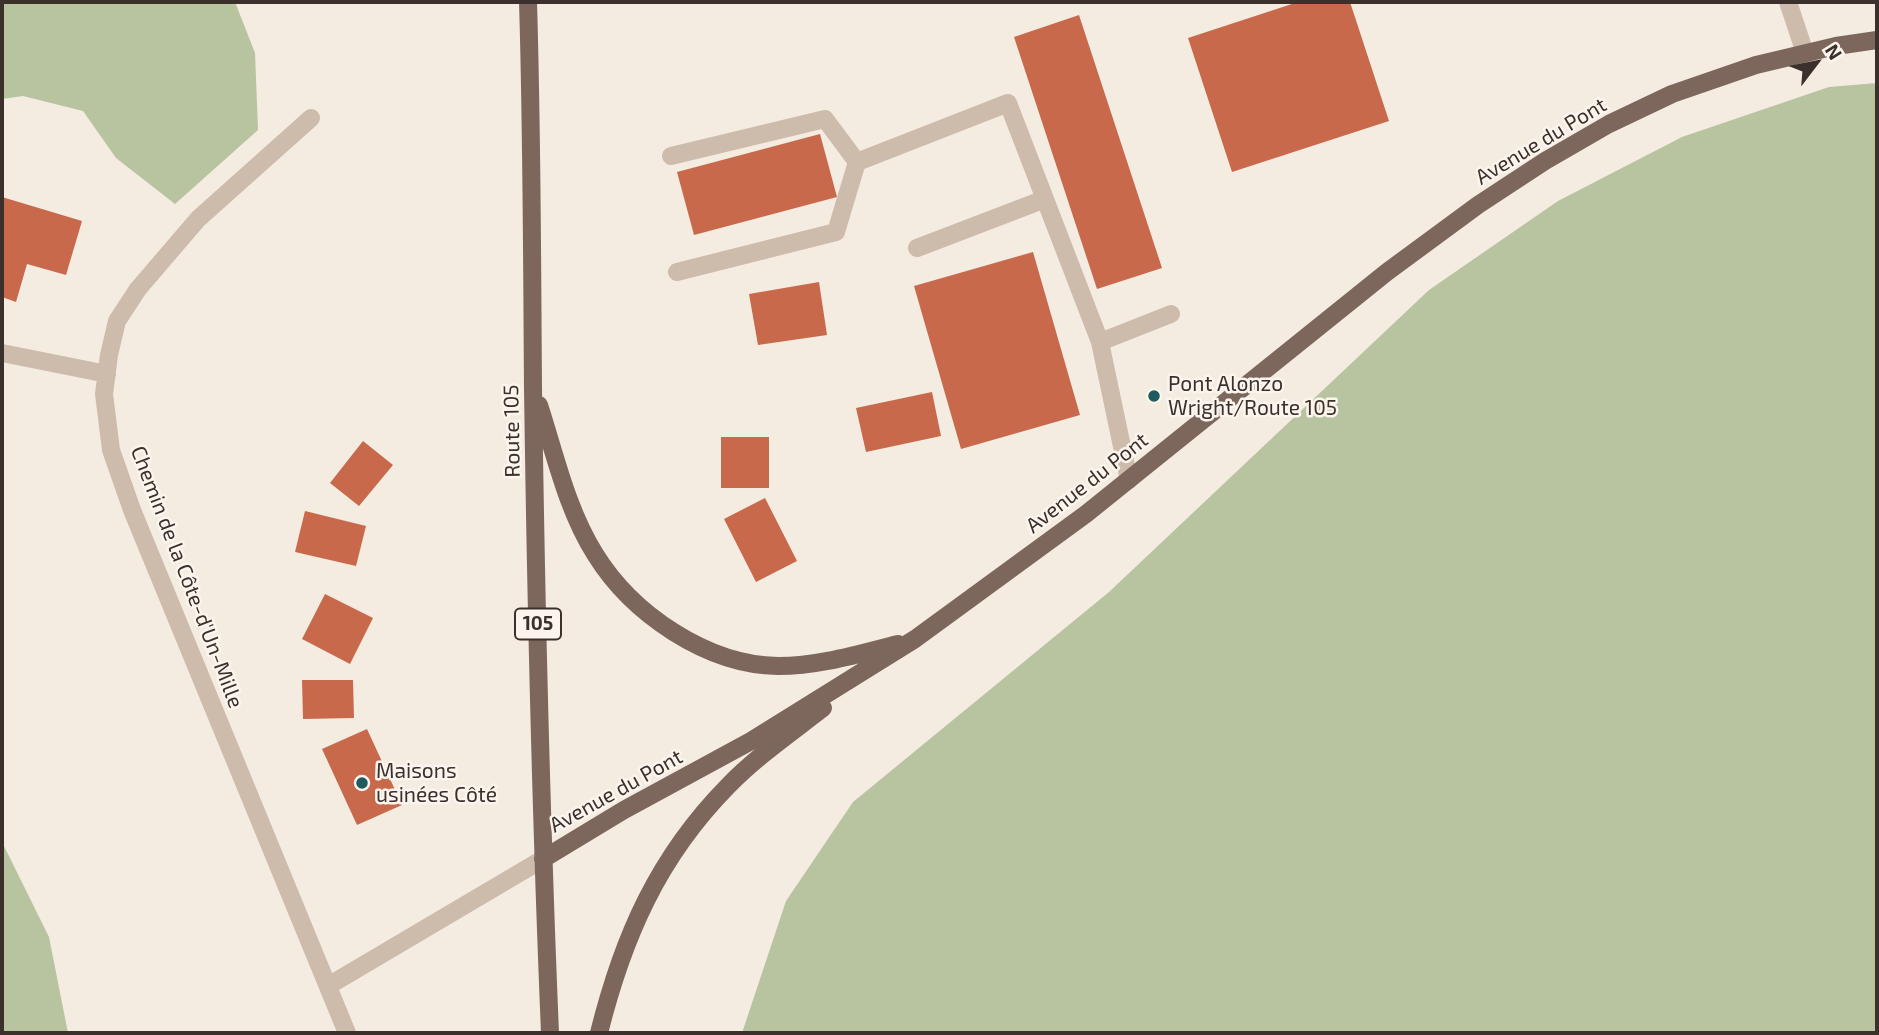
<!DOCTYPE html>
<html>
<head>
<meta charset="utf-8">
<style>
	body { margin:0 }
	#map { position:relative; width:1879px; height:1035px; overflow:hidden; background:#f4ebe1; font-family:"Exo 2",sans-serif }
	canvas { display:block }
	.frame { position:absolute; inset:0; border:4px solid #3b302b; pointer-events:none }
	.north { position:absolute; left:1781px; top:28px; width:70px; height:70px; -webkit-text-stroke:5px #fbf5ee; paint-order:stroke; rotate:58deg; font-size:19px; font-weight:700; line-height:28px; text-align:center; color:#3b302b }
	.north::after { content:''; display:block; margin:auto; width:24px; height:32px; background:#3b302b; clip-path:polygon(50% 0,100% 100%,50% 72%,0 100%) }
</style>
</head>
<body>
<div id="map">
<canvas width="1879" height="1035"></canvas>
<div class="frame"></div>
<div class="north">N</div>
</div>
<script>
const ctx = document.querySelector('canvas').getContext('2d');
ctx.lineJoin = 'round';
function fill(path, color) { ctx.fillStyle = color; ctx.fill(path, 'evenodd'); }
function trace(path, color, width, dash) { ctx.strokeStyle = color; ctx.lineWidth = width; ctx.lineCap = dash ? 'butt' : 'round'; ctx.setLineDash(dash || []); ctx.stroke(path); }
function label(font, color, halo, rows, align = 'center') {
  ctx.font = font + ' "Exo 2",sans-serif'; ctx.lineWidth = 5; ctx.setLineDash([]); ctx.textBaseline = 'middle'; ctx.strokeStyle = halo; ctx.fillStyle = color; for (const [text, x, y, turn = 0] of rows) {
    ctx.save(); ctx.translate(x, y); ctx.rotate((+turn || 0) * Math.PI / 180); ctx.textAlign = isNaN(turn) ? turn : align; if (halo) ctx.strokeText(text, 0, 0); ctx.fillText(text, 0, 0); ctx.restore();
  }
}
fill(new Path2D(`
	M 2,2 L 235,2 L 255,53 L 258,130 L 175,204 L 116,158 L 83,111 L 23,96 L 2,99 Z
	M 1877,83 L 1877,1033 L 742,1033 L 786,901 L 853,802 L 1109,592 L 1429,290 L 1558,201 L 1682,137 L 1829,87 Z
	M 2,842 L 49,937 L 68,1033 L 2,1033 Z`), '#b8c4a0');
fill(new Path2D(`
	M 1298,2 L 1350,2 L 1389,121 L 1232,172 L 1188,38 Z
	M 1079,15 L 1162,268 L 1097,289 L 1014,37 Z
	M 820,134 L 837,197 L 694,235 L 677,172 Z
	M 2,197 L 82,221 L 66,275 L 27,264 L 16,302 L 2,297 Z
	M 1033,252 L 1080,415 L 961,449 L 914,286 Z
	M 819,282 L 827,335 L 758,345 L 749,294 Z
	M 932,392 L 941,436 L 866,452 L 856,408 Z
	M 721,437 L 769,437 L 769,488 L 721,488 Z
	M 363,441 L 393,465 L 359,506 L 330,483 Z
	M 765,498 L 797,561 L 756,582 L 724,519 Z
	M 305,511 L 366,526 L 356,566 L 295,552 Z
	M 325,594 L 373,618 L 350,664 L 302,639 Z
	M 302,680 L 353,680 L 354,718 L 303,719 Z
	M 367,729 L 402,805 L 357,825 L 322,749 Z`), '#c8694b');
trace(new Path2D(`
	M 1788,2 L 1805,53
	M 311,118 L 198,219 L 138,289 L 117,321 L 109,355 L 104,394 L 111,450 L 132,510 L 347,1033
	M 671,156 L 825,119 L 857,162
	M 917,248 L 1045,199
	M 677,272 L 836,232 L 857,162 L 1008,103 L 1100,342 L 1129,480
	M 1100,342 L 1171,314
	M 2,353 L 107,374
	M 328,986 L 543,859`), '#cdbbac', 18);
trace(new Path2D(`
	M 528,2 C 532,131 532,259 533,388 C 536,603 541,818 550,1033
	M 539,405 C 555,454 567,510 595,554 C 632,614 707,665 778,666 C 819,666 858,654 898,644
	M 543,859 L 624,810 L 751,741 L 915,639 L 1086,514 L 1387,272 L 1478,205 L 1545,161 L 1609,124 L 1672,94 L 1756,65 L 1836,46 L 1877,40
	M 599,1033 C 623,937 658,857 728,786 C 756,757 791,733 823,708`), '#7d675c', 18);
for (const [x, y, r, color] of [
	[1154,396,7,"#1f5a5e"],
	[362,783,7,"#1f5a5e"]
]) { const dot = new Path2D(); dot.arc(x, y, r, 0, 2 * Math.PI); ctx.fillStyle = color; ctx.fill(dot); trace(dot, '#fbf5ee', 2.5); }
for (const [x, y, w] of [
	[538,624,46]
]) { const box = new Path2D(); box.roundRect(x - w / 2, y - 15.5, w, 31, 5); ctx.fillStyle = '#fbf5ee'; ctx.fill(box); trace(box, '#3b302b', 2); }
label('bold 19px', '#3b302b', null, [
	["105",538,624]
]);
label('21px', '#3b302b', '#fbf5ee', [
	["Avenue du Pont",1541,141,-31],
	["Route 105",512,431,-91],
	["Avenue du Pont",1087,483,-38],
	["Chemin de la Côte-d'Un-Mille",187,577,69],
	["Avenue du Pont",616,791,-29]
]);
label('21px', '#3b302b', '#fbf5ee', [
	["Pont Alonzo",1168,384],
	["Wright/Route 105",1168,408],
	["Maisons",376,771],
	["usinées Côté",376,795]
], 'left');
</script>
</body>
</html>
